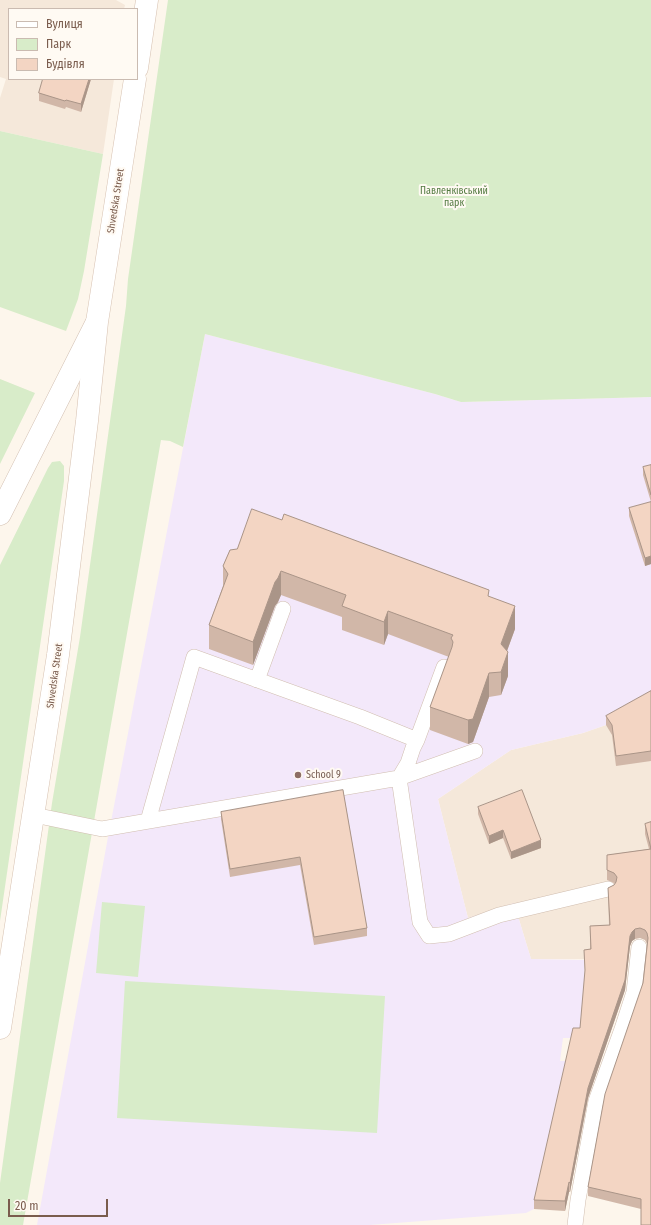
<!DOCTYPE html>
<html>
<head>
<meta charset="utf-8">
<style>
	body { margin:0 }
	#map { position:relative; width:651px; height:1225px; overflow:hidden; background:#fdf6ec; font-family:"Fira Sans Condensed",sans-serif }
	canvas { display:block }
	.legend { position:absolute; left:8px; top:8px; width:130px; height:72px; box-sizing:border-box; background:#fffaf3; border:1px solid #cabbb1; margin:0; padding:5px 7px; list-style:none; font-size:12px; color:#7a5c4d }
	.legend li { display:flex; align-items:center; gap:8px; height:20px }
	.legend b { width:20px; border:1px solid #cabbb1 }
	.scale { position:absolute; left:8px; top:1199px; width:100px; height:18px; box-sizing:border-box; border:2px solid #7a5c4d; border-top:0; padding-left:5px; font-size:12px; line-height:14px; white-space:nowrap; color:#7a5c4d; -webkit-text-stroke:3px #fffaf3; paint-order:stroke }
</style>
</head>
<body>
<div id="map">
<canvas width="651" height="1225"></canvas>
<ul class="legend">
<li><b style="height:5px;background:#fff"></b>Вулиця</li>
<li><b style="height:11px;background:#d8ecc9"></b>Парк</li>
<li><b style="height:11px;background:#f3d5c3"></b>Будівля</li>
</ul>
<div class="scale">20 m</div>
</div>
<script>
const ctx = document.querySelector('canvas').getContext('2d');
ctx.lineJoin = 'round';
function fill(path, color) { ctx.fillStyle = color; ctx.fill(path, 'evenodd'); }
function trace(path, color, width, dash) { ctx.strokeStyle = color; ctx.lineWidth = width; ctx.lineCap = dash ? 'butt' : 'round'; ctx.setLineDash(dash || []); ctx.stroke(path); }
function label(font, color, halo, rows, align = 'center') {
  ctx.font = font + ' "Fira Sans Condensed",sans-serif'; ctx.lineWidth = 4; ctx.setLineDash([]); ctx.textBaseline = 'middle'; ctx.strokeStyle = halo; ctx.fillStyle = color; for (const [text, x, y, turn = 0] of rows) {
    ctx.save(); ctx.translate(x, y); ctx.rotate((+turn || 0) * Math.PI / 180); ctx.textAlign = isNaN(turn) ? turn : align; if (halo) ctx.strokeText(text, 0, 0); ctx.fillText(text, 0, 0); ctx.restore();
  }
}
fill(new Path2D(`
	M 0,0 L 116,0 L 125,5 L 124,9 L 9,9 L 9,79 L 114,79 L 103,154 L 0,131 L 0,98 L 6,79 L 0,77 Z
	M 651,701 L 651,901 L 610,935 L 591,959 L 531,959 L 514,903 L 468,918 L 438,799 L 511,750 L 583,733 L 606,725 Z`), '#f5e8da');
fill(new Path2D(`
	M 205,334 L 435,394 L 461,402 L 651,397 L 651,701 L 606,725 L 583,733 L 511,750 L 438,799 L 468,918 L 514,903 L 531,959 L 584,960 L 585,980 L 580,1038 L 563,1038 L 560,1061 L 568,1061 L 534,1209 L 526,1213 L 370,1225 L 37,1225 L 108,837 Z`), '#f3e8fa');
fill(new Path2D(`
	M 168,0 L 651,0 L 651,397 L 461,402 L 435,394 L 205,334 L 183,447 L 170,441 L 161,440 L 23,1225 L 0,1225 L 0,1183 L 52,803 L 80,637 L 126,306 L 128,279 Z
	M 0,131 L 103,154 L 84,271 L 78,299 L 66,331 L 0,307 Z
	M 0,379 L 35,393 L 0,464 Z
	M 60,461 L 64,466 L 64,481 L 0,921 L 0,565 L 48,468 L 52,462 Z
	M 102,902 L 145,906 L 138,977 L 96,973 Z
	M 125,981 L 385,996 L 377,1133 L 117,1118 Z`), '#d8ecc9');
const lane = new Path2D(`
	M 444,667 L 417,740 L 413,748 L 408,763 L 399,778 L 420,922 L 429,936 L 449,934 L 499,915 L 608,889
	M 257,680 L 283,609
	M 34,815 L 102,829 L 399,778 L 475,751
	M 148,821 L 194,657 L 360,717 L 417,740
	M 575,1225 L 578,1200 L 596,1101 L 622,1029 L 634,992 L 639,947`);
const street = new Path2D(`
	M 0,514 L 96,324`);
const secondary = new Path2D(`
	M 137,68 L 147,0
	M 0,1028 L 58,655 L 87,421 L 97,322 L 135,79`);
trace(lane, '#d1beb0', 16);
trace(street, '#d1beb0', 23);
trace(secondary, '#d6c0b0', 23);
trace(lane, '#fff', 15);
trace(street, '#fff', 22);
trace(secondary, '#fff', 22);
fill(new Path2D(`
	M 40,79 L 91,79 L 81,112 L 66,107 L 65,109 L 39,101 L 39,93 L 43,80 Z
	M 651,465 L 651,564 L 645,566 L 629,516 L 629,508 L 651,502 L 643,475 L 643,467 Z
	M 230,550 L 489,596 L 515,629 L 507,651 L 508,676 L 501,695 L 489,697 L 473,742 L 468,744 L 430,730 L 430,707 L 449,657 L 388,634 L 384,645 L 342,630 L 342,617 L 281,595 L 278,602 L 275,606 L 253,665 L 209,649 L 209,625 L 223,586 L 223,566 Z
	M 651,691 L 651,761 L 616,766 L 612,735 L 606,725 L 606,716 Z
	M 343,790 L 367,928 L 367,936 L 314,945 L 300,865 L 230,877 L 221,819 L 221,812 Z
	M 478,807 L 541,848 L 511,859 L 503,838 L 489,844 L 478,814 Z
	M 651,822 L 651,1225 L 641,1209 L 588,1196 L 588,1187 L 643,983 L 647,944 L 645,940 L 640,938 L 635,939 L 632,941 L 630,946 L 625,990 L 588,1098 L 570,1192 L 569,1192 L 565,1211 L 534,1209 L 534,1200 L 580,1028 L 585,975 L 584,950 L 590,949 L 590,926 L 609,925 L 608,888 L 614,885 L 615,884 L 614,883 L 607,880 L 607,855 L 649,849 L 645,834 L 645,824 Z`), '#d1b7a8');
fill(new Path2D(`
	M 89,79 L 91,79 L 81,112 L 81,104 Z
	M 651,556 L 651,564 L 645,566 L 645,558 Z
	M 281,571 L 281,595 L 278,602 L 275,606 L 253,665 L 253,642 L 275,582 Z
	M 515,606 L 515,629 L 501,667 L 501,644 Z
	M 388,611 L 388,634 L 384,645 L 384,622 Z
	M 508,652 L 508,676 L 501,695 L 501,672 Z
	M 489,673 L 489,697 L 473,742 L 468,744 L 468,720 Z
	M 503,830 L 503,838 L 489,844 L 489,836 Z
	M 541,840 L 541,848 L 511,859 L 511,852 Z
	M 635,929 L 635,939 L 632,941 L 630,946 L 625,990 L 588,1098 L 570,1192 L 570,1183 L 588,1088 L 630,936 L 632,932 Z
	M 569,1182 L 569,1192 L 565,1211 L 565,1201 Z`), '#aa9588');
const building = new Path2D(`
	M 43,79 L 89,79 L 81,104 L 66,100 L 65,101 L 39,93 Z
	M 651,465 L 651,495 L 643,467 Z
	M 651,502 L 651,556 L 645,558 L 629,508 Z
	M 252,509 L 282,520 L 284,514 L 489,590 L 488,596 L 515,606 L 501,644 L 508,652 L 501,672 L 489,673 L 473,719 L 468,720 L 430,707 L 452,647 L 453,642 L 451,638 L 453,635 L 388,611 L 384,622 L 342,606 L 346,595 L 281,571 L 278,578 L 275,582 L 253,642 L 209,625 L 228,574 L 223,566 L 230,550 L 237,549 Z
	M 651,691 L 651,751 L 616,756 L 612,725 L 606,716 Z
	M 343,790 L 367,928 L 314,937 L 300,857 L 230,869 L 221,812 Z
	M 522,790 L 541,840 L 511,852 L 503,830 L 489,836 L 478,807 Z
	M 651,822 L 651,1225 L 641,1225 L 641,1199 L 588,1187 L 605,1094 L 643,983 L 648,938 L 647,933 L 645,930 L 640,928 L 635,929 L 632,932 L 630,936 L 625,980 L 588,1088 L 570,1183 L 569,1182 L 565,1201 L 534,1200 L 573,1028 L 580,1028 L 585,970 L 584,950 L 591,949 L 590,926 L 610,925 L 608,888 L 614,885 L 616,882 L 617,877 L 614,873 L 607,870 L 607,855 L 651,849 L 645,824 Z`);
fill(building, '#f3d5c3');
trace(building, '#aa9588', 1);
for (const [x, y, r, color] of [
	[298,775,4,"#8d6e63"]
]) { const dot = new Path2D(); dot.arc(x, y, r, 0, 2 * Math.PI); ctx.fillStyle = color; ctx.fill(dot); trace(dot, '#fffaf3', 1.5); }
label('10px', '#537a41', '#fffaf3', [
	["Павленківський",454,191],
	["парк",454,203]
]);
label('10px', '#7a5c4d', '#fffaf3', [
	["Shvedska Street",116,201,-81],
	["Shvedska Street",55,676,-82]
]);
label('10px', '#785e54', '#fffaf3', [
	["School 9",306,775]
], 'left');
</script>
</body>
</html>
